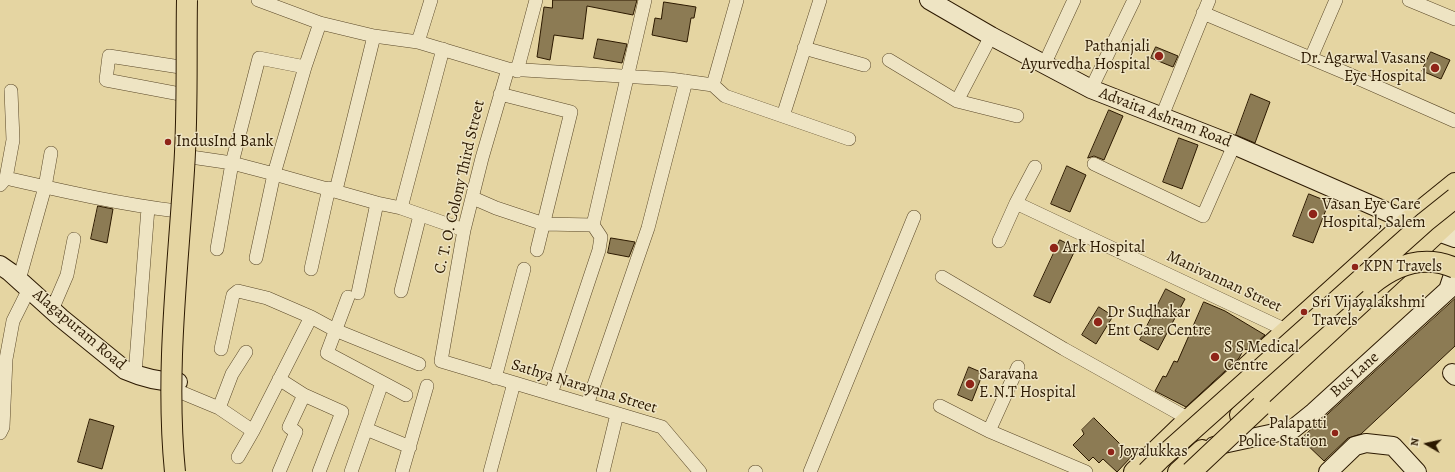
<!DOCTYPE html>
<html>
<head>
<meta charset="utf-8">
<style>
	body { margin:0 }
	#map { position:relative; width:1455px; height:472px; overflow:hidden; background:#e5d5a2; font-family:Alegreya,serif }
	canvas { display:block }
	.north { position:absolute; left:1407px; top:424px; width:40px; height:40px; -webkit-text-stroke:3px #eee4c3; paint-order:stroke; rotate:279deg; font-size:11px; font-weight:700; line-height:16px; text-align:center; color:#2c1900 }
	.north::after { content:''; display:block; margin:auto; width:14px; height:18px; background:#2c1900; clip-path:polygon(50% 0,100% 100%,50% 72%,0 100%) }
</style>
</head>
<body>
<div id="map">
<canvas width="1455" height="472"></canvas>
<div class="north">N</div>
</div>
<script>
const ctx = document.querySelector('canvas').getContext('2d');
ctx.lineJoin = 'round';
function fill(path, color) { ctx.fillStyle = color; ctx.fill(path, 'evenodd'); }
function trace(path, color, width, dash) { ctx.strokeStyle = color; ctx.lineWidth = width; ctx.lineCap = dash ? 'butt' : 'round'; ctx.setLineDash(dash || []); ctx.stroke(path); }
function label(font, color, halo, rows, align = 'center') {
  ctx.font = font + ' Alegreya,serif'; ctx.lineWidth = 3; ctx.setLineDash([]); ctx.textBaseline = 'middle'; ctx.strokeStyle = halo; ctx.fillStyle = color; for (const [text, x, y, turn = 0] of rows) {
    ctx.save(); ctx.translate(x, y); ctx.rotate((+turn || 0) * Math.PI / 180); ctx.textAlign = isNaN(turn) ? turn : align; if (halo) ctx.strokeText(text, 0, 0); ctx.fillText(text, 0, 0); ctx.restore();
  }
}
const building = new Path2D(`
	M 553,0 L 637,0 L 633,15 L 587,6 L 583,39 L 554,35 L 550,60 L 537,57 L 544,7 L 552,8 Z
	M 664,2 L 696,7 L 694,18 L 691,18 L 687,42 L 652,35 L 655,18 L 661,19 Z
	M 598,39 L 627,44 L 622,63 L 594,58 Z
	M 1156,47 L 1178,56 L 1173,67 L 1151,58 Z
	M 1431,52 L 1450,60 L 1441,79 L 1422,71 Z
	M 1251,94 L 1270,102 L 1255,143 L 1236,135 Z
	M 1109,110 L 1123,116 L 1104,160 L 1094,156 L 1088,158 Z
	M 1179,138 L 1198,145 L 1182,189 L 1163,182 Z
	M 1067,166 L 1086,175 L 1070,212 L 1051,204 Z
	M 1309,194 L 1329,202 L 1313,243 L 1293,236 Z
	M 98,206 L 113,209 L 107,243 L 91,239 Z
	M 611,238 L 635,242 L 629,257 L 608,253 Z
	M 1060,240 L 1076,248 L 1050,303 L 1034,296 Z
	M 1166,289 L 1185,299 L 1158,350 L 1140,340 Z
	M 1455,299 L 1455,346 L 1361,434 L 1348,438 L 1324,461 L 1301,439 Z
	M 1204,302 L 1225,311 L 1265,335 L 1248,350 L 1244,349 L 1239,358 L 1186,407 L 1155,391 L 1163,376 L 1166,377 L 1174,361 L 1177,362 Z
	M 1099,307 L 1113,316 L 1096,344 L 1082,335 Z
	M 969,367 L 983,373 L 972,401 L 958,395 Z
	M 1094,418 L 1132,456 L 1117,472 L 1103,459 L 1099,463 L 1093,457 L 1089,461 L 1073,445 L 1084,434 L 1082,430 Z
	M 90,419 L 114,426 L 102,469 L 78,462 Z`);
fill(building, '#8c7b54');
trace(building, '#2c1900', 1);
const street = new Path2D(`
	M 258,0 L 320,23 L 374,36 L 418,42 L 508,69 L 670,79 L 713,85 L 725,96 L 849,139
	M 1409,0 L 1455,19
	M 1203,13 L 1346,73 L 1455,121
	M 418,42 L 431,0
	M 804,48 L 864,65
	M 1311,58 L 1336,0
	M 889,60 L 957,101 L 1017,116
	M 1044,65 L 1074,0
	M 180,67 L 109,56 L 106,80 L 180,94
	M 508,69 L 482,158 L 464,230 L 441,361 L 662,427 L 700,472
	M 517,71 L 536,0
	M 713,85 L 737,0
	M 1091,89 L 1134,0
	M 500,94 L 571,112 L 537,250
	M 957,101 L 991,36
	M 783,116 L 820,0
	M 1162,116 L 1209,0
	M 191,157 L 232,163 L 274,174 L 377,203 L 401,208 L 464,230
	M 1094,164 L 1203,216 L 1234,145
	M 6,178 C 63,191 119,204 177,211
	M 0,185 L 6,178 L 13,140 L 11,91
	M 336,190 L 374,36
	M 473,198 L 496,208 L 544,224 L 593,225 L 601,237 L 599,250 L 551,394
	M 1016,203 L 1288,331
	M 401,208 L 443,49
	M 593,225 L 645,0
	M 999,241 L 1016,203 L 1035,167
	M 217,249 L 232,163 L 259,58 L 305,67
	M 256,258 L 274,174 L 305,67 L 320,23
	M 311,269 L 329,188
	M 942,277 L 1064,349 L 1189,419
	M 19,280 L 45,187 L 51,153
	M 401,291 L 420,215
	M 358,293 L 377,203
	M 348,297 L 327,353 L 406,395
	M 52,310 L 67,275 L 74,239
	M 221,349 L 233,295 L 238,291 L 267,298 L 311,317
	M 135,374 L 148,208
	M 495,378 L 524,269
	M 178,391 L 219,408 L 253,431
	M 304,395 L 342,412 L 319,472
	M 587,405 L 648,228 L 686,81
	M 940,406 L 989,431 L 1086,472
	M 219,408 L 232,374 L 246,352
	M 366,429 L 410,447
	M 989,431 L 1018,367
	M 0,433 L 3,427 L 6,359 L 13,321 L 29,289
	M 238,457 L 253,431 L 311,317 L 335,330 L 419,364
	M 279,472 L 296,432 L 289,427 L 304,395 L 279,379
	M 351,472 L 382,383
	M 402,472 L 427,386
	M 490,472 L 514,383
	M 603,472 L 617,414
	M 755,472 L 756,472
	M 810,472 L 914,217`);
const secondary = new Path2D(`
	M 929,0 L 991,36 L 1091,89 L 1234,145 L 1408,221 L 1455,238
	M 0,265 L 10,272 L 61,318 L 125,370 C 141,377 159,382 178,382
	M 1452,373 L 1455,376
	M 1214,446 L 1293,429 L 1314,412 L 1448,290 L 1455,269
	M 1328,472 L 1355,446 L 1366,443 L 1393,446 L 1417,472`);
const primary = new Path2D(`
	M 1240,415 L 1455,216
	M 1134,472 L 1189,419 L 1408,221 L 1455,183
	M 1178,472 L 1202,450`);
trace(street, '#5a4828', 14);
trace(secondary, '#2c1900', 20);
trace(primary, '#2c1900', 22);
trace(street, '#eee4c3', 13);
trace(secondary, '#eee4c3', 18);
trace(primary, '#e5d5a2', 20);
const primaryBridge = new Path2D(`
	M 1371,285 C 1395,265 1424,254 1455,268
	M 175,472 C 165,371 178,270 184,170 C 188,113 186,56 187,0
	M 1147,472 L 1161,458 L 1425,222 L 1455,198
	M 1191,472 L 1261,406`);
trace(primaryBridge, '#2c1900', 22, []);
trace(primaryBridge, '#e5d5a2', 20);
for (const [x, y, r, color] of [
	[1159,56,5,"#8f2418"],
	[1435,68,5,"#8f2418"],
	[168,142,4,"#8f2418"],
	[1313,214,5,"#8f2418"],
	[1054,248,5,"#8f2418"],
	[1355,267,4,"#8f2418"],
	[1304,312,4,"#8f2418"],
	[1098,322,5,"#8f2418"],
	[1215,357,5,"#8f2418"],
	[970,384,5,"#8f2418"],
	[1335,433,4,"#8f2418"],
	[1111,452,4,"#8f2418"]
]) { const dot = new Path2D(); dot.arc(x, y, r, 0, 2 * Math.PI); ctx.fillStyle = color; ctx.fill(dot); trace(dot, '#eee4c3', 1.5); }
label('16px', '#2c1900', '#eee4c3', [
	["Pathanjali",1150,47,"right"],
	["Ayurvedha Hospital",1150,65,"right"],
	["Dr. Agarwal Vasans",1426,59,"right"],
	["Eye Hospital",1426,77,"right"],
	["IndusInd Bank",176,142],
	["Vasan Eye Care",1322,205],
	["Hospital, Salem",1322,223],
	["Ark Hospital",1063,248],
	["KPN Travels",1363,267],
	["Sri Vijayalakshmi",1312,303],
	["Travels",1312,321],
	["Dr Sudhakar",1107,313],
	["Ent Care Centre",1107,331],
	["S S Medical",1224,348],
	["Centre",1224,366],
	["Saravana",979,375],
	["E.N.T Hospital",979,393],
	["Palapatti",1327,424,"right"],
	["Police Station",1327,442,"right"],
	["Joyalukkas",1119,452]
], 'left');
label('16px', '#2c1900', '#eee4c3', [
	["Advaita Ashram Road",1165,118,21],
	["C. T. O. Colony Third Street",460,187,-77],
	["Manivannan Street",1224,282,25],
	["Alagapuram Road",79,330,40],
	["Bus Lane",1355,375,-42],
	["Sathya Narayana Street",584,387,17]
]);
</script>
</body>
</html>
